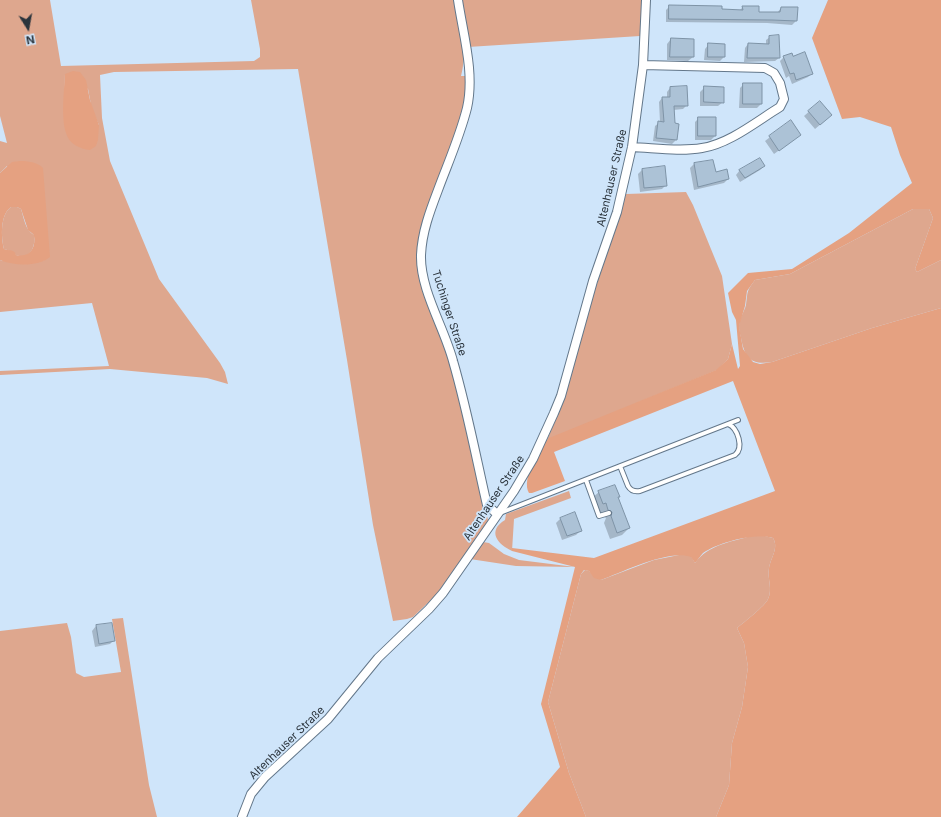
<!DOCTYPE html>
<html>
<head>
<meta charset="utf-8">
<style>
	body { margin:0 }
	#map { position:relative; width:941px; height:817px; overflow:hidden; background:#cfe5fa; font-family:Inter,sans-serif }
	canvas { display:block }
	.north { position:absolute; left:8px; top:8px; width:40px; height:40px; -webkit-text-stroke:3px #cfe5fa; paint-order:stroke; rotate:169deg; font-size:11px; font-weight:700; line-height:16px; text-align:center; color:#2b343c }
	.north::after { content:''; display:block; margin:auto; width:14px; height:18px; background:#2b343c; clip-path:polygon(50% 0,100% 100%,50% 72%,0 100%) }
</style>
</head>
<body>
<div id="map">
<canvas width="941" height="817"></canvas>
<div class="north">N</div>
</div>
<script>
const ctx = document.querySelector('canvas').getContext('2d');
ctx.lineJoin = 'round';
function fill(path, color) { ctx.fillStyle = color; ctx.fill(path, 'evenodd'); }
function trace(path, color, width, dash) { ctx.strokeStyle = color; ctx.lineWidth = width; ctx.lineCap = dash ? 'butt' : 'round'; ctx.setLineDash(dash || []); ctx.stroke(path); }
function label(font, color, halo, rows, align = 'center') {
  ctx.font = font + ' Inter,sans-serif'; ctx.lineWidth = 3.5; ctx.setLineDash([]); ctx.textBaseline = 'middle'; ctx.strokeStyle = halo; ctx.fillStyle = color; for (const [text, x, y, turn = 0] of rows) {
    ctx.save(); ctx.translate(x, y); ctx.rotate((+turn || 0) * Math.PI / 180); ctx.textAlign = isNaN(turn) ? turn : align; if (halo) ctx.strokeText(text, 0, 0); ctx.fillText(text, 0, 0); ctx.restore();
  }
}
fill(new Path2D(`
	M 0,0 L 50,0 L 61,66 L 254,61 L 260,57 L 260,49 L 251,0 L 455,0 C 459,23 468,53 461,76 L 467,76 L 464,107 L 419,249 L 448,352 L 488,520 L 487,524 L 436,595 L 413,617 L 407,619 L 393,621 L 373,525 L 347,360 L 298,69 L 114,72 L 100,75 L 102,118 L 110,161 L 159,279 L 220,363 L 225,372 L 228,384 L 207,378 L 110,369 L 0,375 L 0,371 L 109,366 L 92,303 L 0,312 L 0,260 L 3,261 L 44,261 L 7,166 L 0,173 L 0,141 L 7,143 L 0,116 ZM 65,74 L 88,89 L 92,110 L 99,125 L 65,123 L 64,105 Z
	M 460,0 L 642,0 L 640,36 L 468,47 Z
	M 686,192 L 693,205 L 722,276 L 732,344 L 728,359 L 717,370 L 547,440 L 564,400 L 587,314 L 620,214 L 626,194 Z
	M 11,207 L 17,207 L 21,209 C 24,218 25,230 34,235 C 36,246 30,261 16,255 C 12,253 9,250 4,249 C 1,237 0,215 11,207 Z
	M 913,209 L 929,209 L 933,218 L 915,269 L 917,272 L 941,260 L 941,308 L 872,328 L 772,362 C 751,365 745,359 741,338 C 740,334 739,330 739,326 C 739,319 744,312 746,305 C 748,291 746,292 755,280 L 790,274 Z
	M 569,491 L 571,498 L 514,519 L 512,551 C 497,544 487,531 505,520 L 506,514 Z
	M 751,536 L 765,536 L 773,538 C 779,548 771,557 769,568 C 767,578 773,589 768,599 C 765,606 744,622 737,628 L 744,643 L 748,667 L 742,707 L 732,743 L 729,785 L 716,817 L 586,817 L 569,773 L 548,702 L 581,574 L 585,570 L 589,571 L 601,580 L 654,560 L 684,554 L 691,556 L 695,563 C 708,545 730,542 751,536 Z
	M 483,542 L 489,543 L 504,554 L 519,560 L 575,567 L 516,566 L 470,559 Z
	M 123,618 L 149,785 L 157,817 L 0,817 L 0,631 L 67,623 L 71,637 L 76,673 L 84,677 L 121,672 L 112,619 Z`), '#dea78e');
fill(new Path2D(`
	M 828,0 L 941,0 L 941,260 L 917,272 L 915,269 L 933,218 L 929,209 L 913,209 L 790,274 L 755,280 L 747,291 L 745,306 L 739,326 L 743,349 L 753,362 L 760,364 L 772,362 L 872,328 L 941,308 L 941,817 L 716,817 L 729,785 L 732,743 L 742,707 L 748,667 L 744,643 L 737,628 C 744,622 765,606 768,599 C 773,589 767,578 769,568 C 771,557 779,548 773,538 C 754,533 720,542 703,553 C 700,556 698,560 695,563 L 691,557 C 669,549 623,572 601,580 L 594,578 L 589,571 L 584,570 L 581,574 L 548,702 L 569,773 L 586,817 L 517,817 L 560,767 L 541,704 L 575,567 L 512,551 L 512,548 L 594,558 L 775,491 L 733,381 L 554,452 L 565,481 L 532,493 L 529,493 C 521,480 539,447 549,438 L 716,370 L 728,359 L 732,344 L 738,369 L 740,366 L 736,320 L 732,312 L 728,293 L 748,273 L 792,269 L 849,233 L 912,183 L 900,155 L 891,127 L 860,117 L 842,119 L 812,38 Z
	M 73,71 L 80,72 L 86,80 L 90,100 L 99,125 L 98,140 L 96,146 L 90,150 C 80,149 69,144 66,133 C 61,118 64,91 65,74 Z
	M 20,161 C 27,161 38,162 43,168 L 50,257 C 38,267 14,266 0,260 L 0,173 L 12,162 ZM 11,207 L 17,207 L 21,209 L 28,230 L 34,235 C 36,248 30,258 16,255 C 14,249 10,251 4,249 C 1,237 0,215 11,207 Z`), '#e5a181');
fill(new Path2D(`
	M 670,6 L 739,11 L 743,7 L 758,13 L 777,13 L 781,8 L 797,8 L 796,21 L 792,25 L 767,23 L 666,22 L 666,10 Z
	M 770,37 L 779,58 L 775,61 L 744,62 L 745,48 L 748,44 L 766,44 L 766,40 Z
	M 671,39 L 693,57 L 688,61 L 667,60 L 667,44 Z
	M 709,44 L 724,57 L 720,61 L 704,60 L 705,49 Z
	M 784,57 L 793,58 L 812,73 L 808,77 L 792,84 L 789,76 L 786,78 L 780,61 Z
	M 744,84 L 761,104 L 757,108 L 739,108 L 740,88 Z
	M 705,87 L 723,102 L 718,106 L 700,106 L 700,92 Z
	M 670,88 L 687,105 L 683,109 L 673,110 L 676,140 L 672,144 L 653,141 L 655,126 L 660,122 L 659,102 L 662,98 L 667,98 L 667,92 Z
	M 820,102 L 827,119 L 815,129 L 804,116 Z
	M 699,118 L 715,118 L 715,136 L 711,140 L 695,140 L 695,122 Z
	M 791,121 L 800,135 L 774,154 L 765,141 Z
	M 694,164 L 715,173 L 726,170 L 728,179 L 724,183 L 694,190 L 690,168 Z
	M 764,166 L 760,170 L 740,182 L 736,175 L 740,170 Z
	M 642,170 L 666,185 L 662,189 L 640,192 L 638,174 Z
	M 599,492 L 617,498 L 629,528 L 622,535 L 610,539 L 604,523 L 606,518 L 602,516 L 599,509 L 597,510 L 592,498 Z
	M 574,513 L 581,530 L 576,535 L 562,540 L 556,523 L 560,519 Z
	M 96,626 L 114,640 L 110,644 L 95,647 L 92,631 Z`), '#0003');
const building = new Path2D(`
	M 669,5 L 722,6 L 722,9 L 743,10 L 742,6 L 759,6 L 759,12 L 780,12 L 781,7 L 798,7 L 797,21 L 772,20 L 669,19 Z
	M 779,35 L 780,58 L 747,58 L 748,43 L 769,44 L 769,36 Z
	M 671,38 L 694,39 L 694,57 L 670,57 Z
	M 708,43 L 725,44 L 725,57 L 708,57 Z
	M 805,52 L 813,74 L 796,80 L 794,73 L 790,74 L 783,56 L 792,53 L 793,56 Z
	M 743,83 L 762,83 L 762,104 L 743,104 Z
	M 687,86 L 688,106 L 674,106 L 675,123 L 679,124 L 677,140 L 656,138 L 658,121 L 664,122 L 662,97 L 670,97 L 670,87 Z
	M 704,86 L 724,87 L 724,103 L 704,102 Z
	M 820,101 L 832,115 L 820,125 L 808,111 Z
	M 698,117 L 716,117 L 716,136 L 698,136 Z
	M 791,120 L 801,135 L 779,151 L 769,136 Z
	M 760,158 L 765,166 L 745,178 L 739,170 Z
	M 713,160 L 716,172 L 727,169 L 729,179 L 698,187 L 694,163 Z
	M 665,166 L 667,186 L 644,188 L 642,169 Z
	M 615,485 L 620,497 L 618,497 L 630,528 L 617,533 L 611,516 L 612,512 L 608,510 L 606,503 L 603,504 L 598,491 Z
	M 575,512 L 582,531 L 567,536 L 560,518 Z
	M 112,623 L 115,641 L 99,644 L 96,625 Z`);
fill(building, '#acc2d6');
trace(building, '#7e93a6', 1);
const lane = new Path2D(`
	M 620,466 L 628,486 C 631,491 635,492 640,491 L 735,455 C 744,448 738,428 728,424
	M 586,480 L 599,516 L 609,513
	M 500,513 L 738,420`);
const street = new Path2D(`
	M 458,0 C 463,34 475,73 467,108 C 460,136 448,163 438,190 C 430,211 422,232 421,255 C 420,290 444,327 453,361 C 467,409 476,457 487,505 L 497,514
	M 632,147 C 655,148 680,152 702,148 C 729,144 757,121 780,107 L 784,99 L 780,83 L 774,73 L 765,68 L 643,65
	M 242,817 L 251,794 L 265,777 L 328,719 L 378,658 L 429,609 L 443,593 L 514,491 L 533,459 L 554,413 L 561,396 L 593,281 L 617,212 L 632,147 L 643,65 L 646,0`);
trace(lane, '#63778a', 6);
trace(street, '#63778a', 10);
trace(lane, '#fff', 4);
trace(street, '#fff', 8);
label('11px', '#2b343c', '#cfe5fa', [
	["Altenhauser Straße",612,178,-77],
	["Tuchinger Straße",449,313,72],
	["Altenhauser Straße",494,498,-56],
	["Altenhauser Straße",287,743,-44]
]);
</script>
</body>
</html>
